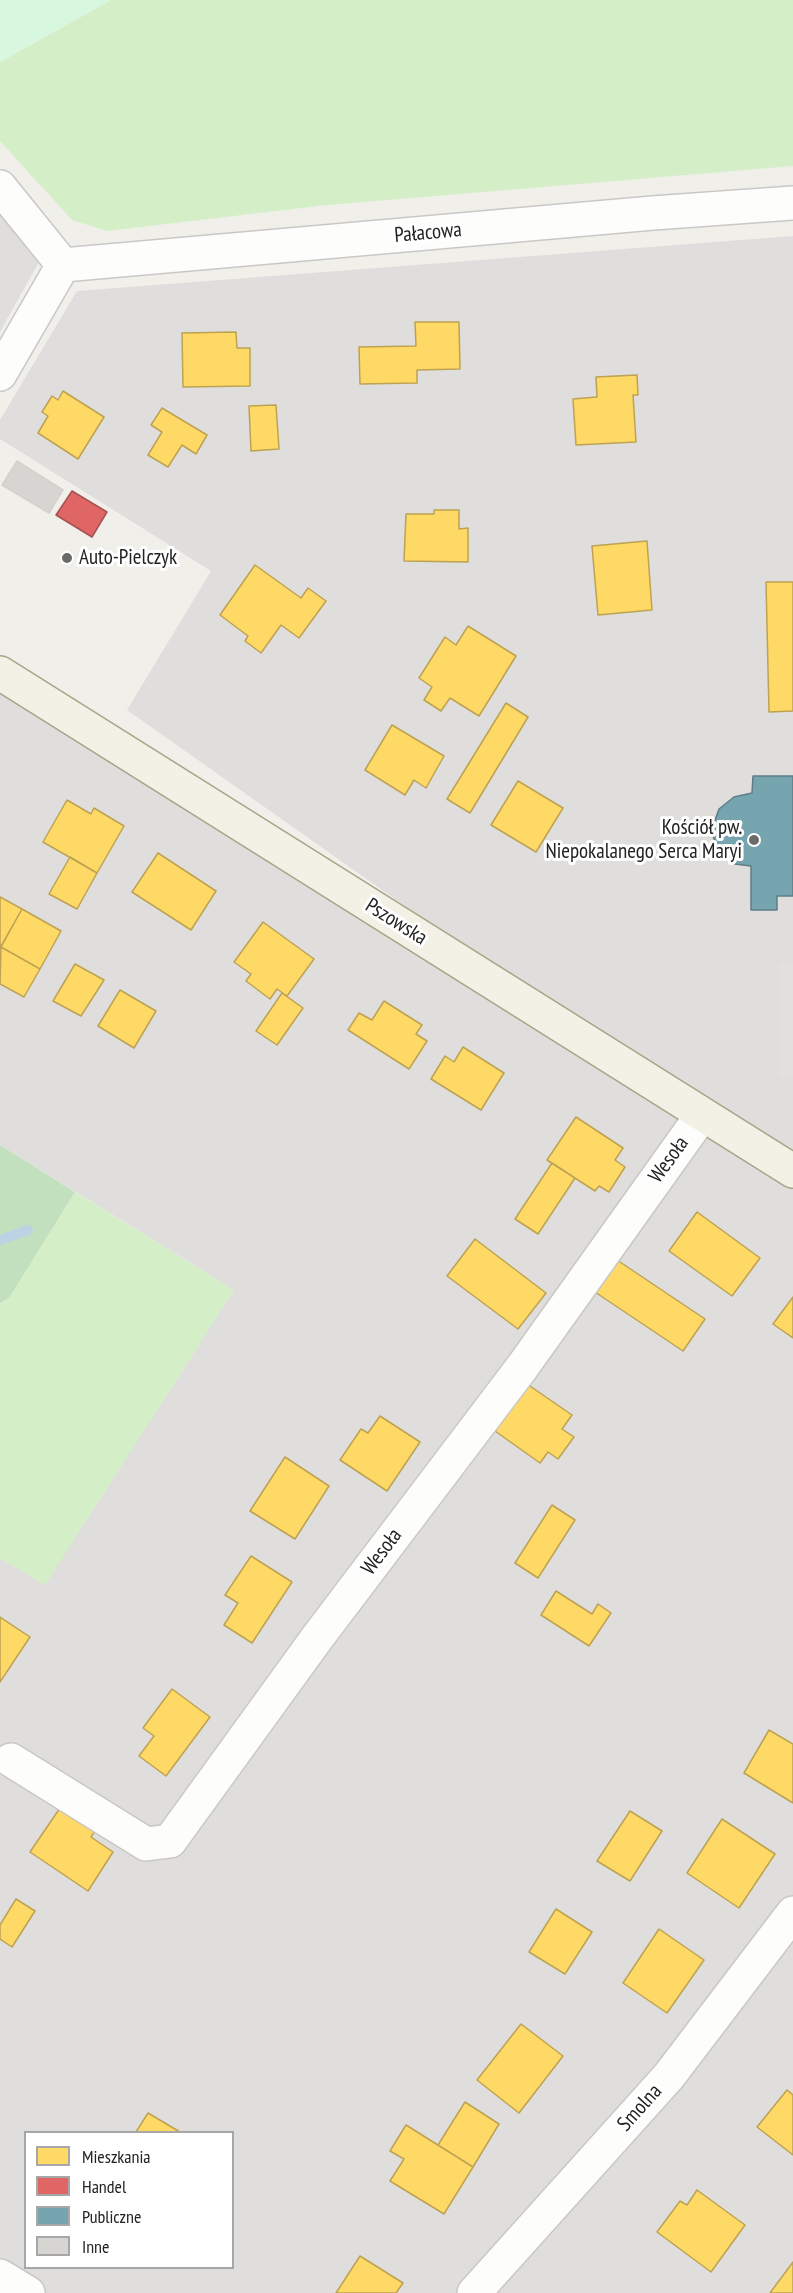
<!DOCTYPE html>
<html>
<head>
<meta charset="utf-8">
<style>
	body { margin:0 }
	#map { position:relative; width:793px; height:2293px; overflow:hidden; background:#f0efea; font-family:"PT Sans Narrow",sans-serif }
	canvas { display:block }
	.legend { position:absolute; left:24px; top:2131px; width:210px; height:138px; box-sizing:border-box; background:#fff; border:2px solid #a7a7a7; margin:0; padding:8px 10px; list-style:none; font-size:18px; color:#222 }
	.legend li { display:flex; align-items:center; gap:12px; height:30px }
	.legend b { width:30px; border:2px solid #a7a7a7 }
</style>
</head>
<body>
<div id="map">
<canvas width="793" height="2293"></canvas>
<ul class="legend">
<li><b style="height:16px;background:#ffd966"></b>Mieszkania</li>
<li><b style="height:16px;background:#e06666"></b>Handel</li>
<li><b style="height:16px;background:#76a5af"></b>Publiczne</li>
<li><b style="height:16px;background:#d7d5d1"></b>Inne</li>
</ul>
</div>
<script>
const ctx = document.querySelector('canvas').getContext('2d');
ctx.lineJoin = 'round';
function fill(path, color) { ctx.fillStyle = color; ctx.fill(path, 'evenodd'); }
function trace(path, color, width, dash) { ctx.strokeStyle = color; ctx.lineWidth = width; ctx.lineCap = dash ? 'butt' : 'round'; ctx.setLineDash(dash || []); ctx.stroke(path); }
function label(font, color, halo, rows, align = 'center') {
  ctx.font = font + ' "PT Sans Narrow",sans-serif'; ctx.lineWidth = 6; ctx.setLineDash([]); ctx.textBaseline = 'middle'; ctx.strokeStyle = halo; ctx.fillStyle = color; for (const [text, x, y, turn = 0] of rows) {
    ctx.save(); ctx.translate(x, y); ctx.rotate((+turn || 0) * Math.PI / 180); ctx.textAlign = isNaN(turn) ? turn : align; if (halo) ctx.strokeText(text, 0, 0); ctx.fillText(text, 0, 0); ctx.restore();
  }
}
fill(new Path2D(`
	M 0,215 L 39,262 L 0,332 Z
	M 793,236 L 793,2293 L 0,2293 L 0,1558 L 45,1584 L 234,1290 L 0,1145 L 0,673 L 687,1105 L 127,710 L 211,571 L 0,439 L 0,420 L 77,291 ZM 26,2132 L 232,2132 L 232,2268 L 26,2268 Z`), '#dfdedc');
fill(new Path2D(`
	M 111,0 L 793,0 L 793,166 L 327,205 L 107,231 L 72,220 L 0,141 L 0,62 Z
	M 75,1192 L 234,1290 L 45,1585 L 0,1558 L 0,1303 L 9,1298 Z`), '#d4efc8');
fill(new Path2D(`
	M 0,1145 L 75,1192 L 9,1298 L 0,1303 Z`), '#c3e0be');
fill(new Path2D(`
	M 0,0 L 111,0 L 0,62 Z`), '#d8f7df');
fill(new Path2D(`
	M 778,963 L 793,963 L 793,1077 L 779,1077 Z`), '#e1e0de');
const homes = new Path2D(`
	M 415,322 L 459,322 L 460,369 L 417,370 L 417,383 L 360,384 L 359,347 L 416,346 Z
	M 236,332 L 237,348 L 250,348 L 250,386 L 183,387 L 182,333 Z
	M 637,375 L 638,395 L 633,395 L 636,442 L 576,445 L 573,399 L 597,397 L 596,377 Z
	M 63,391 L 104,417 L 78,459 L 38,433 L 48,416 L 42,412 L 52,396 L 58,400 Z
	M 276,405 L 279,449 L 251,451 L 249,406 Z
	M 162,408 L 207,435 L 196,454 L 182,445 L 168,467 L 148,455 L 162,432 L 151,425 Z
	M 434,510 L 459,510 L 459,529 L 468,528 L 468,562 L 404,561 L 406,514 L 434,514 Z
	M 647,541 L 652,610 L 598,615 L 592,546 Z
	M 255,565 L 301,598 L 308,588 L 326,601 L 299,638 L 281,625 L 261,653 L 245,641 L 248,636 L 220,615 Z
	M 766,582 L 793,582 L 793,711 L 769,712 Z
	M 468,626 L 516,656 L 479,716 L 450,698 L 441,711 L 424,700 L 432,687 L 419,678 L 445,637 L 456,645 Z
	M 506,703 L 528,717 L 470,813 L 447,799 Z
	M 392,725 L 444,756 L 426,788 L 414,780 L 405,795 L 365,770 Z
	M 518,781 L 563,808 L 536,852 L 491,825 Z
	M 67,800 L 91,814 L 94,808 L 124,826 L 97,873 L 43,842 Z
	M 158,853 L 216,891 L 191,930 L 132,892 Z
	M 70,857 L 97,873 L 77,909 L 49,894 Z
	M 0,897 L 22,909 L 0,948 Z
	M 22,909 L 61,931 L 40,969 L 1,947 Z
	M 263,922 L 314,959 L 287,996 L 277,989 L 270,999 L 246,981 L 251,974 L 234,962 Z
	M 1,947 L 40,969 L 24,997 L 0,984 Z
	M 75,964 L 104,980 L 81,1016 L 53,1001 Z
	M 120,990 L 156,1011 L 134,1048 L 98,1026 Z
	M 282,993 L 303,1008 L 277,1045 L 256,1031 Z
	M 384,1001 L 422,1025 L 416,1034 L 427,1041 L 409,1069 L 348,1030 L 359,1013 L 372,1020 Z
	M 463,1047 L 504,1073 L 481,1110 L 431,1079 L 445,1056 L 454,1062 Z
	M 576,1117 L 623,1148 L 615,1160 L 625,1167 L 609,1192 L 599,1186 L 595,1191 L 547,1160 Z
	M 552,1163 L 575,1178 L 538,1234 L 515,1219 Z
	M 697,1212 L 760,1258 L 732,1296 L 669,1251 Z
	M 475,1239 L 546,1293 L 518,1329 L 447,1276 Z
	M 614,1258 L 705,1319 L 683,1351 L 592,1290 Z
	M 793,1297 L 793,1338 L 773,1324 Z
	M 527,1384 L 572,1415 L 562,1429 L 574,1437 L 558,1459 L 548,1452 L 540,1463 L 495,1431 Z
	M 380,1416 L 420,1442 L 387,1491 L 340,1460 L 361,1429 L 368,1433 Z
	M 285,1457 L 329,1486 L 295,1539 L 250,1511 Z
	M 552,1505 L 575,1520 L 538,1578 L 515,1563 Z
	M 251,1556 L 292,1582 L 252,1643 L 224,1625 L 238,1603 L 225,1595 Z
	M 556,1591 L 592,1614 L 598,1604 L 611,1613 L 589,1646 L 541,1615 Z
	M 0,1617 L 30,1637 L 0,1682 Z
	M 172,1689 L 210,1717 L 166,1776 L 139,1756 L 154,1736 L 143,1728 Z
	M 769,1730 L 793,1744 L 793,1803 L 744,1773 Z
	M 62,1805 L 97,1828 L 91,1837 L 113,1852 L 88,1891 L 30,1852 Z
	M 630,1811 L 662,1831 L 630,1881 L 597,1861 Z
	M 722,1819 L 775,1854 L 739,1908 L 687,1873 Z
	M 16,1899 L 35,1911 L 12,1947 L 0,1939 L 0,1925 Z
	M 556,1909 L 592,1932 L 565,1974 L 529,1952 Z
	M 659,1929 L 704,1960 L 667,2013 L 623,1983 Z
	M 521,2024 L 563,2056 L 519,2113 L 477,2080 Z
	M 787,2090 L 793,2095 L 793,2155 L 757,2127 Z
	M 465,2102 L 499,2124 L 473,2167 L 438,2145 Z
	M 148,2113 L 180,2132 L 136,2132 Z
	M 406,2125 L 473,2167 L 444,2214 L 390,2181 L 404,2159 L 390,2151 Z
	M 697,2190 L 745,2225 L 711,2272 L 657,2232 L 680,2201 L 687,2205 Z
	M 360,2256 L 403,2283 L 396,2293 L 336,2293 Z
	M 793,2262 L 793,2293 L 770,2293 Z`);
fill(homes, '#ffd966');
trace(homes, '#bda252', 1.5);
const shops = new Path2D(`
	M 72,491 L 107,512 L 92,537 L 56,515 Z`);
fill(shops, '#e06666');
trace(shops, '#a75252', 1.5);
const public = new Path2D(`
	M 753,776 L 793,776 L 793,896 L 777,896 L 777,910 L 751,910 L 751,866 L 735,864 L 725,858 L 718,850 L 713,836 L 713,826 L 719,809 L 734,797 L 752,793 Z`);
fill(public, '#76a5af');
trace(public, '#5d7e85', 1.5);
trace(new Path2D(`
	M 0,1240 L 28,1230`), '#bcd3e4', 10);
const building = new Path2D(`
	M 17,461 L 63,490 L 49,513 L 2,485 Z`);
fill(building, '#d7d5d1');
trace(building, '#d3d1cb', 1.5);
const minor = new Path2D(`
	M 0,187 L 63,265
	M 63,265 L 653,213 L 793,203
	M 0,374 L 63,265
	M 11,1760 L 146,1844 L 170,1841 L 317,1638 L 523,1366 L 702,1115
	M 0,2276 L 28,2293
	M 474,2293 L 669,2076 L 793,1913`);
const major = new Path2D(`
	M 0,673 L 793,1171`);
trace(minor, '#c9c8c6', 36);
trace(major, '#a7a486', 36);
trace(minor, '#fdfdfc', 33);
trace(major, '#f3f0e6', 33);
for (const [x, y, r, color] of [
	[67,558,6,"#6a6a68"],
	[754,840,6,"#6a6a68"]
]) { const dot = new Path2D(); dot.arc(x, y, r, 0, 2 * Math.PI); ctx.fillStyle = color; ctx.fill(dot); trace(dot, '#fff', 2); }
label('21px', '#222', '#fff', [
	["Pałacowa",428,233,-5],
	["Pszowska",396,922,32],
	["Wesoła",669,1160,-54],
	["Wesoła",382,1552,-53],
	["Smolna",640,2108,-48]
]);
label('21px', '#222', '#fff', [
	["Auto-Pielczyk",79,558],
	["Kościół pw.",742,828,"right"],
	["Niepokalanego Serca Maryi",742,852,"right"]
], 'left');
</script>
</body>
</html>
